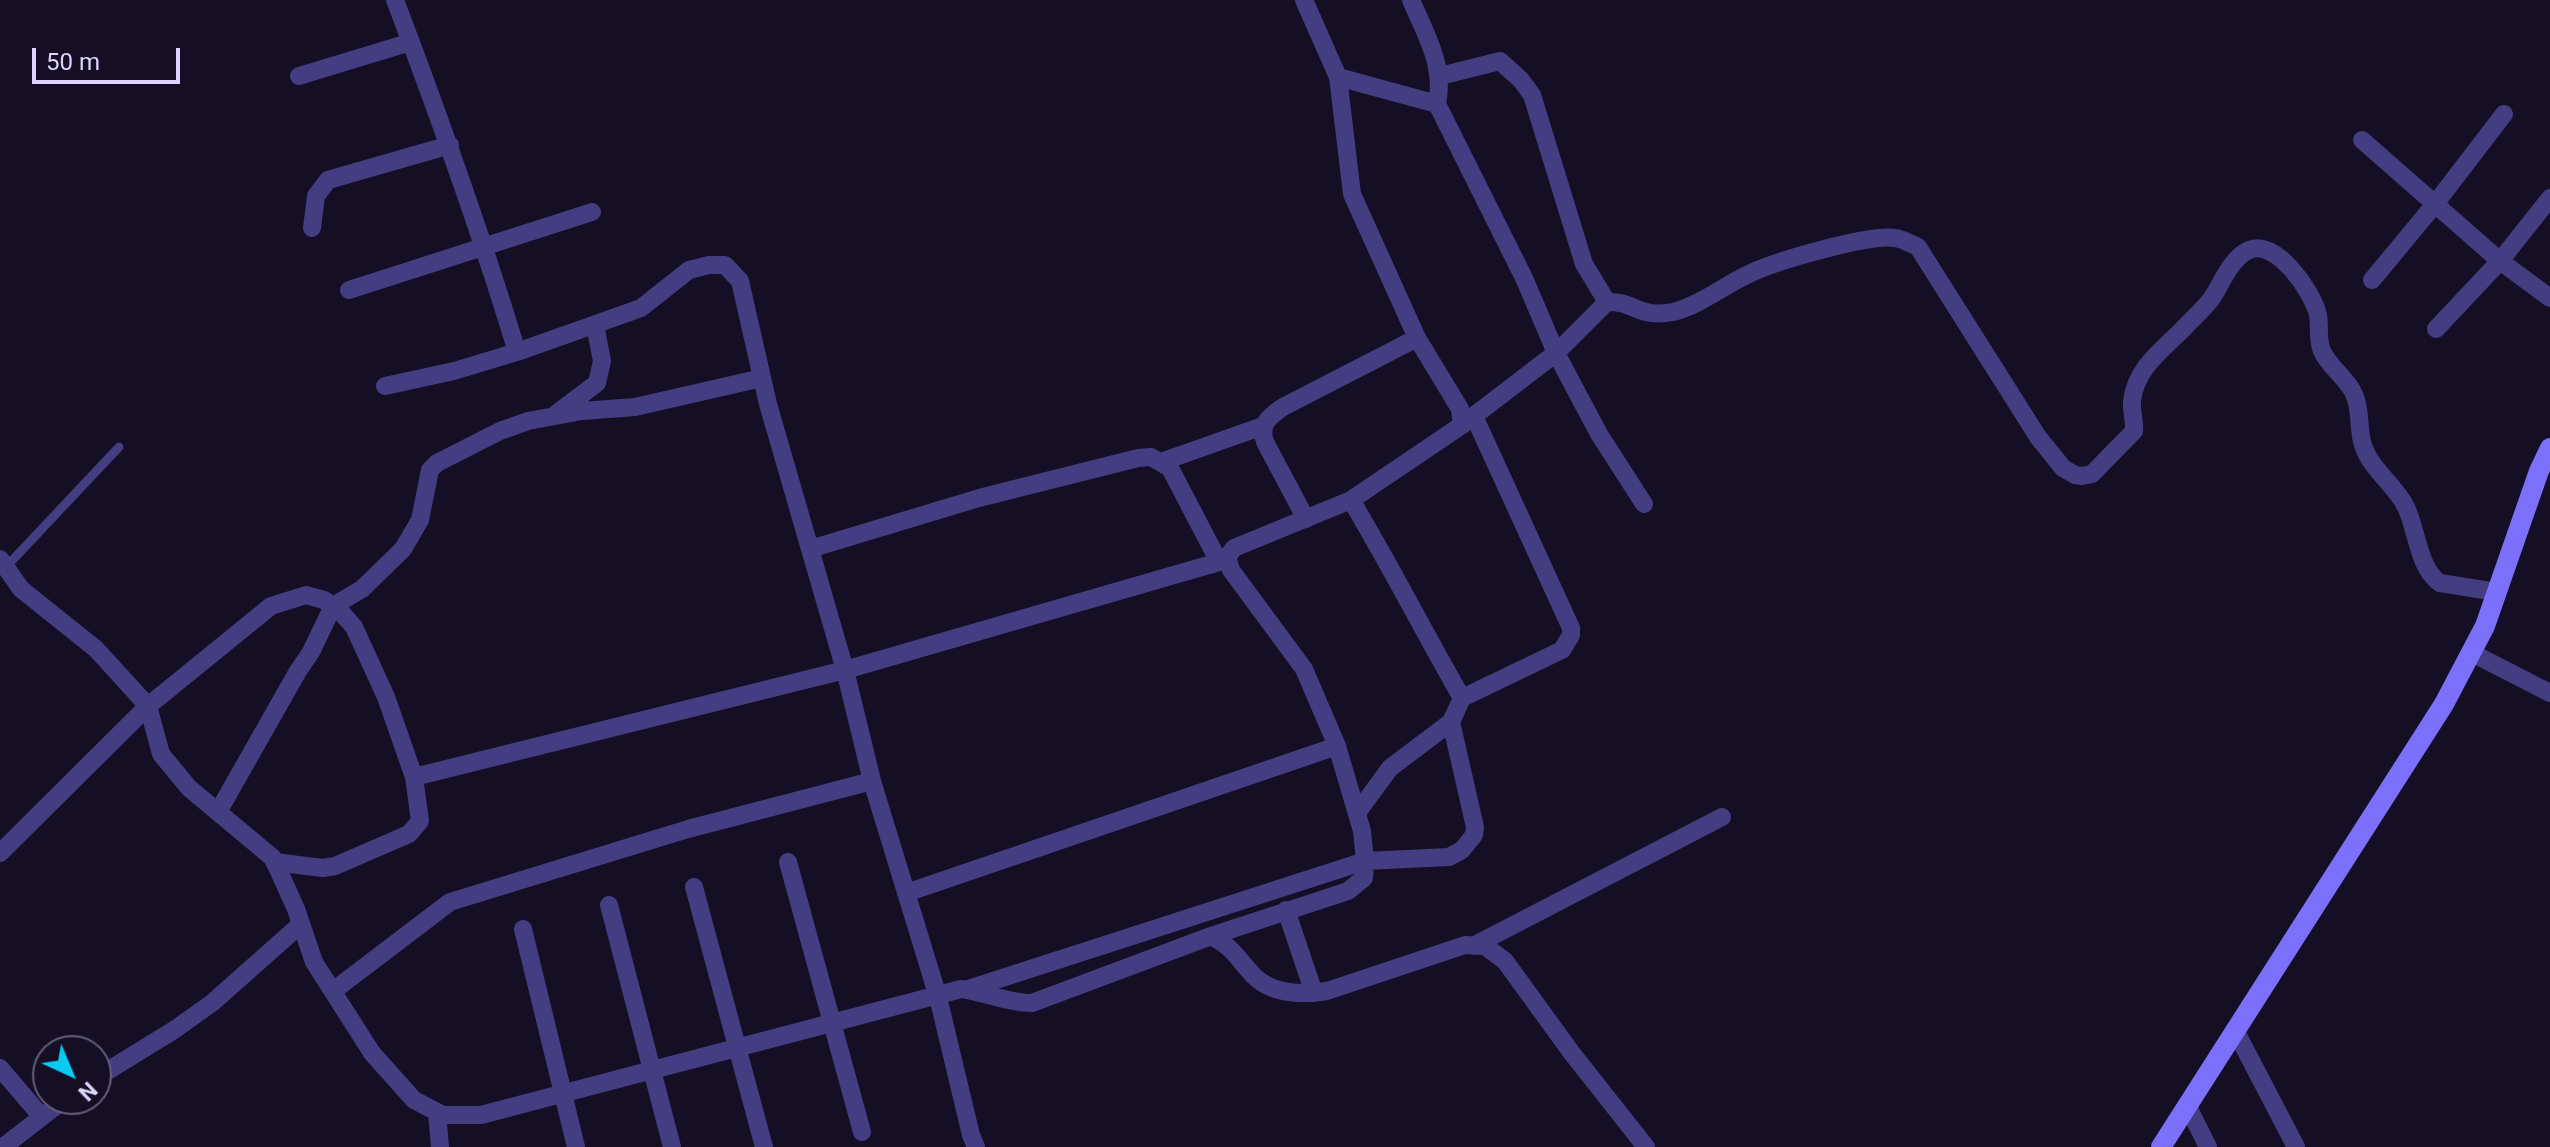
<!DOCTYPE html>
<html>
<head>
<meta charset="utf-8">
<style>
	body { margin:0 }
	#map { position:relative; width:2550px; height:1147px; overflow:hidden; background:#140f24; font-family:Roboto,sans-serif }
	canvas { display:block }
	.north { position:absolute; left:32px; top:1035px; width:80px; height:80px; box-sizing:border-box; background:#140f24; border:2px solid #645e7b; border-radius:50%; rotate:136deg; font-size:22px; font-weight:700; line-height:32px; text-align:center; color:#dcd4fd }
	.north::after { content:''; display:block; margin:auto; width:28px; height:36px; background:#0accf3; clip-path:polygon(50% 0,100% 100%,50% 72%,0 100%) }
	.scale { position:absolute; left:32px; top:48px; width:148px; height:36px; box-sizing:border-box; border:4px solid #dcd4fd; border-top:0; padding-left:10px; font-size:24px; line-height:28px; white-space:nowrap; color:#dcd4fd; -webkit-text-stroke:6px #140f24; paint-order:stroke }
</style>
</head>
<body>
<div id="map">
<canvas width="2550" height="1147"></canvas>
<div class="north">N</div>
<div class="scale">50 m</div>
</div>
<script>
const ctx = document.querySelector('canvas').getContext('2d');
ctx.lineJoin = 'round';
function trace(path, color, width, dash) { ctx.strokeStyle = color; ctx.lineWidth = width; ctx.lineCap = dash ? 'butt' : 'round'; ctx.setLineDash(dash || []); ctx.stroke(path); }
trace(new Path2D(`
	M 6,567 L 119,447`), '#443d81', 9);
trace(new Path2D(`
	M 395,0 C 439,116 481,233 517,352 L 641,308 L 689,270 L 709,265 L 725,265 L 740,281 L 768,404 L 845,670 L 872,781 L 938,997 L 971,1135 L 976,1147
	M 1411,0 C 1426,35 1445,66 1437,104 L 1524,278 L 1556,353 L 1599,434 L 1644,504
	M 299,76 L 411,42
	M 1440,76 L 1500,61 L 1521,80 L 1532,95 L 1584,264 L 1607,302
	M 1338,77 L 1437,104
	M 2362,140 L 2500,261 L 2550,298
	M 312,228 L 316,196 L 328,180 L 450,145
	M 2372,280 L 2435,204 L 2504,114
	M 349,290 L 592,212
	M 2436,329 L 2500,261 L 2550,198
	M 385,386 L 454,371 L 517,352
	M 556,414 L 597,383 L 602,361 L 595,325
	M 1462,425 L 1556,353 L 1607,302 C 1634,301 1640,319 1673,312 C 1701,305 1724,285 1751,273 C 1776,261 1869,234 1895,238 C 1903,239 1911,244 1918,247 L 2038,437 L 2063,468 L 2075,475 L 2082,476 L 2092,474 L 2134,431 C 2135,421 2131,411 2132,401 C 2136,368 2161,351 2183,329 C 2192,319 2204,309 2212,298 C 2222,283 2231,258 2249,250 C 2276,238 2313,292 2318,315 C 2320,327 2317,339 2322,351 C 2329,367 2347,378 2354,394 C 2362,411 2357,431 2364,448 C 2372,470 2395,485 2406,507 C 2417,530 2418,568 2440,583 L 2497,592
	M 1161,462 L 1263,426
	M 1306,519 L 1265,442 C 1259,424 1269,417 1283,407 L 1417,338
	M 810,549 L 979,498 L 1138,458 L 1151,457 L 1170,468 L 1219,562
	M 0,559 L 21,589 L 96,649 L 148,706 L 161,754 L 189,788 L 273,858 L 296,909 L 314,962 L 372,1053 L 414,1100 L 443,1115 L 481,1115 L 961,989 C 985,992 1007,1003 1032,1003 L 1211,936 C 1234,948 1236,957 1253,975 C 1272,995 1302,995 1327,991 L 1465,945 L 1485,946 L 1505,961 L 1571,1052 L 1646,1147
	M 2472,653 L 2550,693
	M 1462,698 L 1562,650 L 1571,635 L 1571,628 L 1474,416
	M 218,812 L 298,671 L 311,652 L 333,606 L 362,589 L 403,549 L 420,520 L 430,470 L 437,463 L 500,431 L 528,421 L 582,411 L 635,407 L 762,378
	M 1357,813 L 1390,768 L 1451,722
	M 0,853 L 148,706 L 271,606 L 306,595 L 324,600 L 340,611 L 354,627 L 386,697 L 414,777 L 845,670 L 1226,560
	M 274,862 L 323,868 L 335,866 L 409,834 L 420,821 L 414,777
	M 788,862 L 862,1132
	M 694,887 L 764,1147
	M 906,893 L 1337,746
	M 609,905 L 672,1147
	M 1286,910 L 1314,993
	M 523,929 L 576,1147
	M 1211,936 L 1348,891 L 1364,878 L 1365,861 L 1362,831 L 1337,746 L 1304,669 L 1231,570 L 1227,557 L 1234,548 L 1351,500 L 1462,425 L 1460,409 L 1417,338 L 1352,194 L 1338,77 L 1304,0
	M 1473,946 L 1722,817
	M 968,989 L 1365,861 L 1449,857 L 1462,850 L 1474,835 L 1475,827 L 1451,722 L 1462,698 C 1424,632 1390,565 1351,500
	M 333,991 L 450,902 L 688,829 L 872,781
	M 2235,1030 L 2296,1147
	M 0,1068 L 41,1116
	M 96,1078 L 174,1030 L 212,1003 L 301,924
	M 2187,1105 L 2208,1147
	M 437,1112 L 440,1147
	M 3,1147 L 65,1099`), '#443d81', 18);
trace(new Path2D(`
	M 2161,1147 L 2444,704 L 2485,626 L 2539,471 L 2550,448`), '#7c6ff9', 20);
</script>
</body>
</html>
